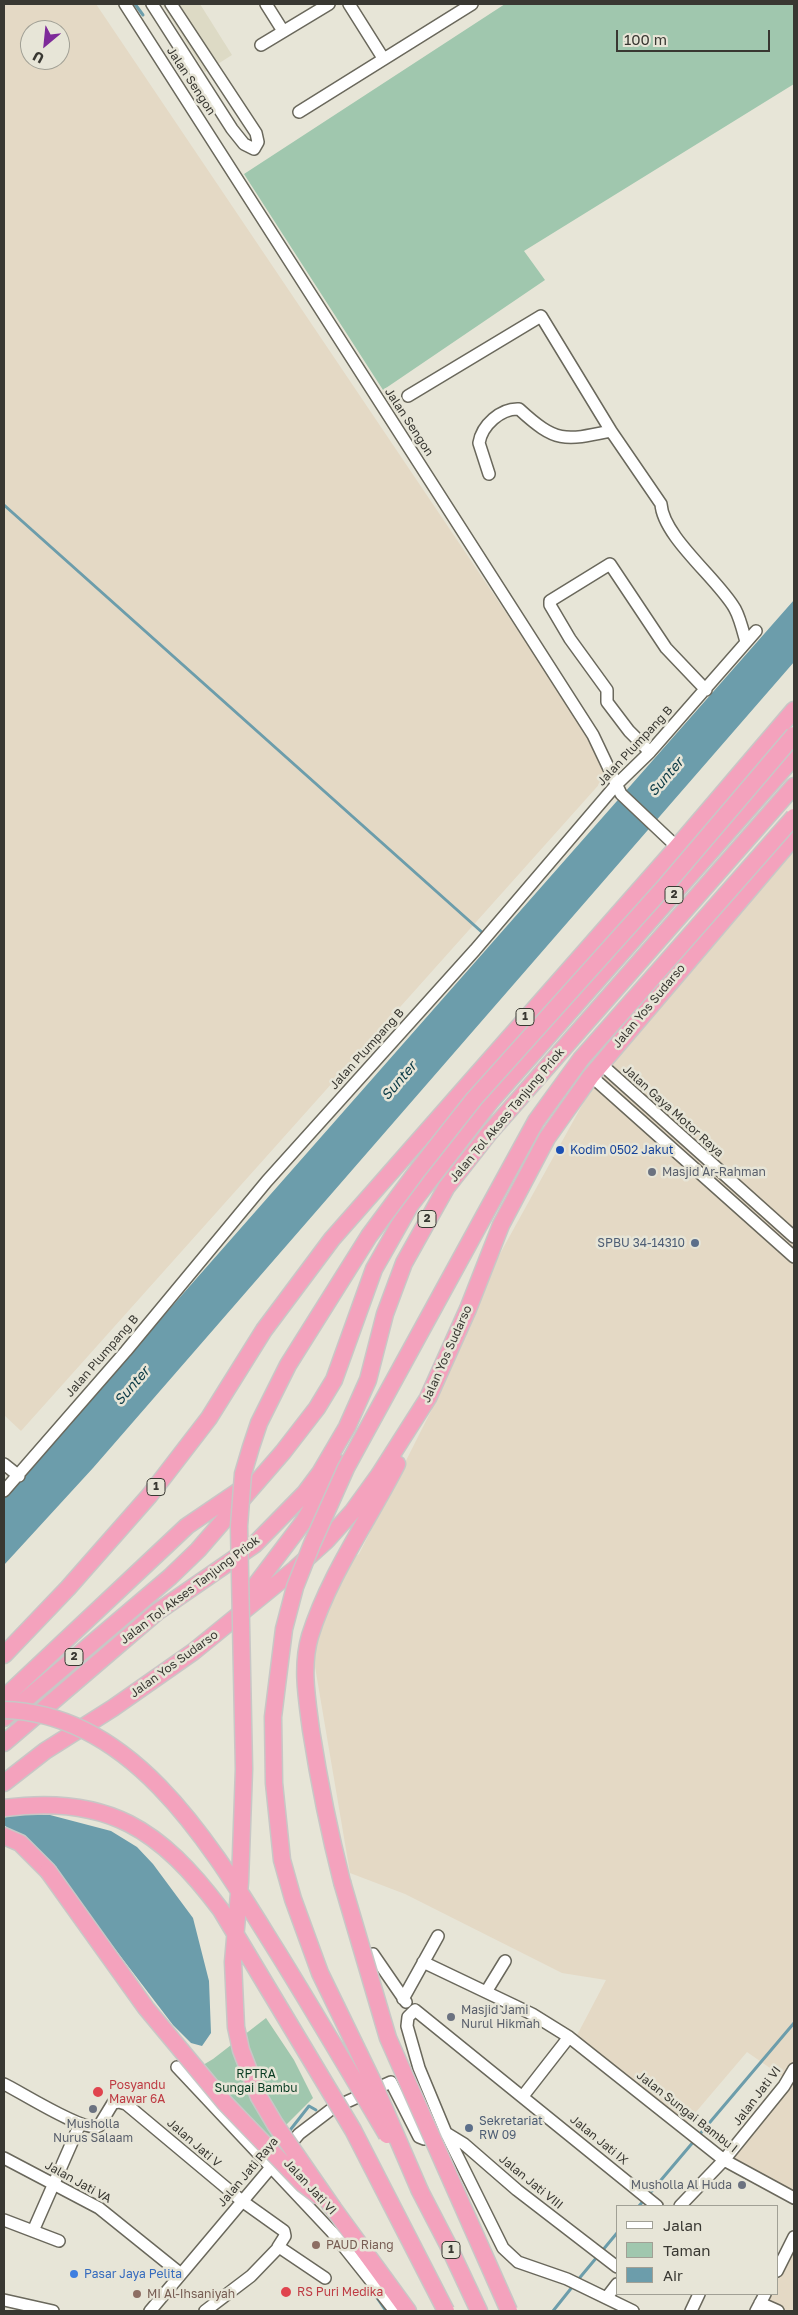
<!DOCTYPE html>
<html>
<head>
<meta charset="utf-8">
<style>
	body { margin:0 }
	#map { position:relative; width:798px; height:2315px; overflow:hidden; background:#e7e5d7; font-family:"Golos Text",sans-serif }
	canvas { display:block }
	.frame { position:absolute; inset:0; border:5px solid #393832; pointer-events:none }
	.legend { position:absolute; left:616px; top:2205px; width:162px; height:90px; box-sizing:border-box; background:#e7e5d7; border:1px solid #a1a095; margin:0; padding:6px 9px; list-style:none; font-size:15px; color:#393832 }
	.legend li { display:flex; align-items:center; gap:10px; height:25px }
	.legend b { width:25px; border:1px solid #a1a095 }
	.north { position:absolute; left:20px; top:20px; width:50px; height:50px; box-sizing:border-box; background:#e7e5d7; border:1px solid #a1a095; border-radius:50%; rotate:208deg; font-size:14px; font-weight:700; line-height:20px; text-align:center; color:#393832 }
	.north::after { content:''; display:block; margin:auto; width:18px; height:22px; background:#7e2a99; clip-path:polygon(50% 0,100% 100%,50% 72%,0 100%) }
	.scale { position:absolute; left:616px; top:30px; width:154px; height:22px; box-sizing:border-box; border:2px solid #393832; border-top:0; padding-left:6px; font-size:15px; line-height:18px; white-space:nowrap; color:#393832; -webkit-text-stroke:4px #e7e5d7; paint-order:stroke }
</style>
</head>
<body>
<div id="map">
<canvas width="798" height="2315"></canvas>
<div class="frame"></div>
<ul class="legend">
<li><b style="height:6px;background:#fff"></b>Jalan</li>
<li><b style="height:14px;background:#a0c7ae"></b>Taman</li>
<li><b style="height:14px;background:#6c9dab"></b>Air</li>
</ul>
<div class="north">U</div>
<div class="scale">100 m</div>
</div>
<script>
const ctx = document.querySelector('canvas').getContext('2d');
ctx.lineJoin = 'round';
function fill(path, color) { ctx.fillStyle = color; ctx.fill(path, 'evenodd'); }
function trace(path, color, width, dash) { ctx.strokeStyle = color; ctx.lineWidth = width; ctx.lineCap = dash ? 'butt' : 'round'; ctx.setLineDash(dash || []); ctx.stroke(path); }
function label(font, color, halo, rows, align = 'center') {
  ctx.font = font + ' "Golos Text",sans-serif'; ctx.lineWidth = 5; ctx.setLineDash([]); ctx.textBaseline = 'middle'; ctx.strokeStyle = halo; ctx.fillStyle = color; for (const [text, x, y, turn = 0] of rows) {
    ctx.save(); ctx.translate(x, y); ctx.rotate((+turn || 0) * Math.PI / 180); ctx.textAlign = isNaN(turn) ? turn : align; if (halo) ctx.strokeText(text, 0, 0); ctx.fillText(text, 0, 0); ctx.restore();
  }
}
fill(new Path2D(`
	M 162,4 L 200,4 L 232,55 L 205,72 Z`), '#dddac5');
fill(new Path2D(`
	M 4,4 L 96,4 L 612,770 L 21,1431 L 4,1415 ZM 30,30 L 60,30 L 60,60 L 30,60 Z
	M 794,837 L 794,2197 L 726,2158 L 790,2082 L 747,2052 L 684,2126 L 575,2039 L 606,1980 L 562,1973 L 405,1894 L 350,1873 L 312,1649 L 341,1566 L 359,1554 L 431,1411 L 470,1308 L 602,1069 Z
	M 794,2239 L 794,2311 L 772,2311 L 760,2306 L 767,2294 L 777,2294 L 777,2274 Z`), '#e4d9c5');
fill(new Path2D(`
	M 505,4 L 794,4 L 794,84 L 524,251 L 545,280 L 383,390 L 244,174 Z
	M 266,2018 L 294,2060 L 313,2098 L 259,2152 L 193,2071 L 213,2059 Z`), '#a0c7ae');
fill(new Path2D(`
	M 794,600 L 794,662 L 93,1468 L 4,1565 L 4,1497 Z
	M 14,1814 L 50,1815 L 111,1831 L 137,1847 L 153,1864 L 193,1918 L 209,1981 L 211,2033 L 202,2046 L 191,2043 L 173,2025 L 41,1852 L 4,1825 L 4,1818 Z`), '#6c9dab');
trace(new Path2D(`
	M 135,4 L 143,15
	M 4,505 L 484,934
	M 287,2134 L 309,2106 L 316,2110
	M 639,2206 L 794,2023
	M 577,2281 L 617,2233
	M 371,2289 L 386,2311
	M 553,2311 L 573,2286`), '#6c9dab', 3);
const minor = new Path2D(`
	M 125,4 L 593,735 L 621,794 L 677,847
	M 152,4 L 232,129 L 244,144 L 254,149 L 258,142 L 256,133 L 171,4
	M 266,4 L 283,31
	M 349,4 L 383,58
	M 261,45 L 329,4
	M 299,112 L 472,4
	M 408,396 L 541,316 L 611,431 L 661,504 C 663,537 719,580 735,609 C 740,618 743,631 746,642
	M 489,474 L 479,443 C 482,425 501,408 519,409 C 556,443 564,441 611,431
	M 650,752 L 629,731 L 607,702 L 607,690 L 570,639 L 550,605 L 550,601 L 610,564 L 666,648 L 706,690
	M 601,1064 L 794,1237
	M 591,1076 L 794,1257
	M 4,1464 L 19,1476
	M 4,1491 L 126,1351 L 267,1181 L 475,950 L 616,785 L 650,752 L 756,631
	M 373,1954 L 406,2002
	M 423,1962 L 532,2014 L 569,2037 L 724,2160 L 794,2198
	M 486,1992 L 505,1961
	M 403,1999 L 438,1936
	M 177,2067 L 332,2232 L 395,2311
	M 4,2084 C 21,2092 84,2133 99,2126 L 113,2103 L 119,2102 L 126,2104 L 242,2201 L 284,2231 L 285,2236 L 278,2247
	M 523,2096 L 569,2037
	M 446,2133 L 464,2144 L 517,2190 L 617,2267
	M 4,2158 L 99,2208 L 181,2274
	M 680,2206 L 724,2160 L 784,2086 L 794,2069
	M 4,2220 L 59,2241
	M 33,2231 L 80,2124
	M 777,2271 L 794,2237
	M 607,2297 L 617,2284
	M 4,2300 L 53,2311
	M 760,2303 L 778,2311
	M 150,2311 L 299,2134 L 333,2108 L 391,2082 L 419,2137 L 424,2139 L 437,2136
	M 205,2311 L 251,2276 L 279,2247 L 325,2278
	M 633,2311 L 567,2279 L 518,2262 L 503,2248 L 446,2133 L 419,2068 L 407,2026 L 408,2017 L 415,2010 L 657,2206
	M 691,2311 L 699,2294
	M 756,2311 L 765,2294`);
const highway = new Path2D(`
	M 242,1603 L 304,1521 L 338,1463
	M 4,1655 L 68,1588 L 149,1496 L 209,1418 L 264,1330 L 332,1239 L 677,847 L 794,710
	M 4,1698 L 187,1526 L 243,1488
	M 4,1718 L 170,1577 L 198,1550 L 283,1452 L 317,1408 L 334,1380 L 374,1269 L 411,1204 L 491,1101 L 794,757
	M 4,1743 L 157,1612 L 254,1545 L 305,1493 L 320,1473 L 347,1427 L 368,1380 L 385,1314 L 404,1263 L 446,1188 L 490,1132 L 794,786
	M 4,1783 L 45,1751 L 113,1708 L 193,1652 L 295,1569 L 327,1540 L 353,1511 L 379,1475 L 428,1398 L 468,1309 L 501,1225 L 547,1138 L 591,1076 L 794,837
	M 4,1836 L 20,1843 L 48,1871
	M 342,1882 C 329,1831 319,1781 311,1730 C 307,1699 301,1667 310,1636 C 329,1575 368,1521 397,1464
	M 420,2191 L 448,2245 L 479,2311
	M 333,2208 L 408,2311`);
trace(minor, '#6a685c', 14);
trace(highway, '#c8c7c6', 19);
trace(minor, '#fff', 11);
trace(highway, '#f4a2bd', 16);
const highwayBridge = new Path2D(`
	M 4,1710 C 137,1713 216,1854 278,1953 C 315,2013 351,2074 387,2135
	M 4,1808 C 108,1794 161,1830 221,1910 L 353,2130 L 446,2311
	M 48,1871 L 146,2008 L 225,2103 L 303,2184 L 320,2197
	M 342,1882 L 388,2038 L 509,2311
	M 420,2191 L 373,2082 L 320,1973 L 293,1899 L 282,1860 L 274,1783 L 273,1717 L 284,1629 L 295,1587 L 312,1544 L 346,1468 L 536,1121 L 581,1059 L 794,817
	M 333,2208 L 275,2124 L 259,2097 L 241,2050 L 236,2027 L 233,1962 L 240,1882 L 244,1769 L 239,1526 L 243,1474 L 251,1447 L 259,1423 L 288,1365 L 369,1236 L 418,1170 L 474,1099 L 667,884 L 794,735`);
trace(highwayBridge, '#c8c7c6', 19, []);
trace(highwayBridge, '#f4a2bd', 16);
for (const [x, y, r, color] of [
	[560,1150,5,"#1a4fb4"],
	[652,1172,5,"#6b7280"],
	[695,1243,5,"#5c6f8a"],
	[451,2017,5,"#6b7280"],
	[98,2092,6,"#e0444e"],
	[93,2109,5,"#6b7280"],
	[469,2128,5,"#5c6f8a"],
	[742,2185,5,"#6b7280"],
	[316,2245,5,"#8d6e63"],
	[74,2274,5,"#3f7fe0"],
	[286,2292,6,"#e0444e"],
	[137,2294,5,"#8d6e63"]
]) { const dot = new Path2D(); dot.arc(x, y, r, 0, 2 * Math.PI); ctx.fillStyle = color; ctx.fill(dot); trace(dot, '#e7e5d7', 2); }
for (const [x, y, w] of [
	[674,895,18],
	[525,1017,18],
	[427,1219,18],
	[156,1487,18],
	[74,1657,18],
	[451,2250,18]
]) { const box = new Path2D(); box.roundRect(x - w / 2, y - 8.5, w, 17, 4); ctx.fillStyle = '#e7e5d7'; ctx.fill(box); trace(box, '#393832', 1); }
label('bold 11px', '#393832', null, [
	["2",674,895],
	["1",525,1017],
	["2",427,1219],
	["1",156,1487],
	["2",74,1657],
	["1",451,2250]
]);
label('12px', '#393832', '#e7e5d7', [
	["Jalan Sengon",191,81,57],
	["Jalan Sengon",409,422,57],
	["Jalan Plumpang B",635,746,-47],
	["Jalan Yos Sudarso",649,1006,-50],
	["Jalan Plumpang B",367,1049,-48],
	["Jalan Gaya Motor Raya",673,1111,42],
	["Jalan Tol Akses Tanjung Priok",507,1115,-50],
	["Jalan Yos Sudarso",447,1354,-66],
	["Jalan Plumpang B",102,1356,-49],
	["Jalan Tol Akses Tanjung Priok",190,1590,-37],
	["Jalan Yos Sudarso",174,1664,-36],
	["Jalan Jati VI",757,2096,-53],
	["Jalan Sungai Bambu I",687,2112,38],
	["Jalan Jati IX",599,2140,39],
	["Jalan Jati V",194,2143,41],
	["Jalan Jati Raya",248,2172,-50],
	["Jalan Jati VA",78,2182,29],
	["Jalan Jati VIII",531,2182,39],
	["Jalan Jati VI",310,2187,47]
]);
label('12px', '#164399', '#e7e5d7', [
	["Kodim 0502 Jakut",570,1150]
], 'left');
label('12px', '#5b616d', '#e7e5d7', [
	["Masjid Ar-Rahman",662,1172],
	["Masjid Jami",461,2010],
	["Nurul Hikmah",461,2024],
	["Musholla",93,2124,"center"],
	["Nurus Salaam",93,2138,"center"],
	["Musholla Al Huda",732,2185,"right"]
], 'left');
label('12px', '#4e5e75', '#e7e5d7', [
	["SPBU 34-14310",685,1243],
	["Sekretariat",479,2121,"left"],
	["RW 09",479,2135,"left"]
], 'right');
label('12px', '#0a3d23', '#e7e5d7', [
	["RPTRA",256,2074],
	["Sungai Bambu",256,2088]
]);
label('12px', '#be3a42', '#e7e5d7', [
	["Posyandu",109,2085],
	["Mawar 6A",109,2099],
	["RS Puri Medika",297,2292]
], 'left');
label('12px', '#785e54', '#e7e5d7', [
	["PAUD Riang",326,2245],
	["MI Al-Ihsaniyah",147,2294]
], 'left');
label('12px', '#366cbe', '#e7e5d7', [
	["Pasar Jaya Pelita",84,2274]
], 'left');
label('italic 14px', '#0c3b46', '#e7e5d7', [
	["Sunter",666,777,-49],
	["Sunter",399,1081,-49],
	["Sunter",132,1386,-49]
]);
</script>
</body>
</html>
